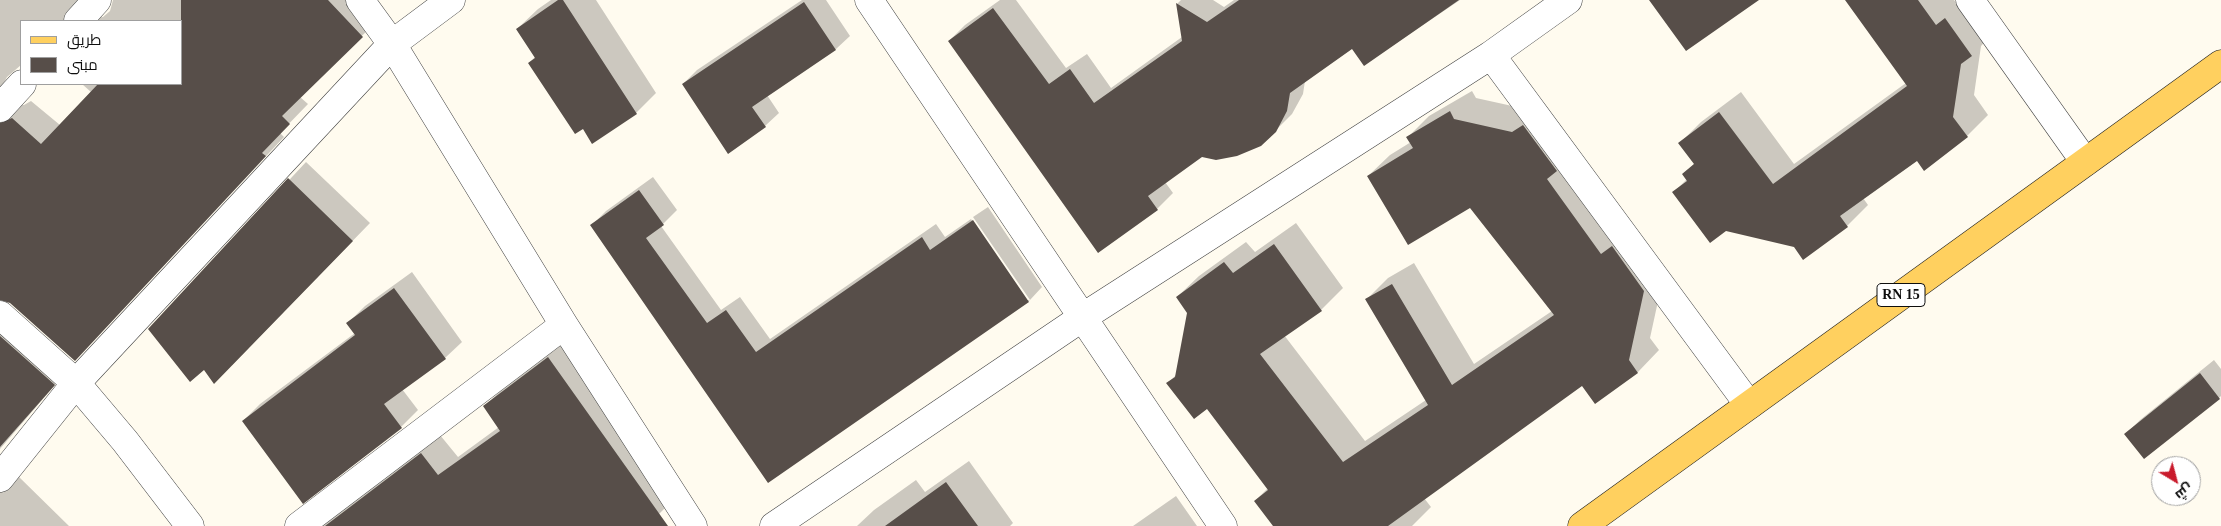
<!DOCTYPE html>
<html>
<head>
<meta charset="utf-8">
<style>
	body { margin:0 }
	#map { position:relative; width:2221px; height:526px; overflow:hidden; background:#fffbef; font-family:Georgia,Cairo,serif }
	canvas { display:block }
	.legend { position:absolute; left:20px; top:20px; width:162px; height:65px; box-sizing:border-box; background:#fff; border:1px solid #9f9f9f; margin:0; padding:6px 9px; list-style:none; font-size:15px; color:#0e0e0e }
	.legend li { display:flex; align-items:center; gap:10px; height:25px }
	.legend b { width:25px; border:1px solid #9f9f9f }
	.north { position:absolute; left:2151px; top:456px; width:50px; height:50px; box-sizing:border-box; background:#fff; border:1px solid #9f9f9f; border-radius:50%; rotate:143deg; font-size:14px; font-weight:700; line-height:20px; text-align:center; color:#0e0e0e }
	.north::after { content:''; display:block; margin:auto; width:18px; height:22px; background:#c91b2c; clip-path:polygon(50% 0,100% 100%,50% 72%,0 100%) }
</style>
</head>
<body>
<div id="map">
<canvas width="2221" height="526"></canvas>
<ul class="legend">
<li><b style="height:6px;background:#ffd05f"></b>طريق</li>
<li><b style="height:14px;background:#574e49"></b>مبنى</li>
</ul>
<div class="north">ش</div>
</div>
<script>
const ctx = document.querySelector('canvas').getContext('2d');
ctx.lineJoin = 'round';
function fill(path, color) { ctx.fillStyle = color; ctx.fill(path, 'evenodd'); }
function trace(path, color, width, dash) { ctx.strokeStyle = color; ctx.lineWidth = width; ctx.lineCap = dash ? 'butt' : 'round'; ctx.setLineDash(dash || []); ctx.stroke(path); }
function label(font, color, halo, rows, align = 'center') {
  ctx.font = font + ' Georgia,serif'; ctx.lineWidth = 5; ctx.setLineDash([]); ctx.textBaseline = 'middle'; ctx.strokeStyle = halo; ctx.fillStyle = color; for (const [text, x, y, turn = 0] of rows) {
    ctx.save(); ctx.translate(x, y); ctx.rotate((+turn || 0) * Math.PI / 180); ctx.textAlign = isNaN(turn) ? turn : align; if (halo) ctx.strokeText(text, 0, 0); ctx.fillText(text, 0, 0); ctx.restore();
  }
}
fill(new Path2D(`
	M 0,0 L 81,0 L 94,18 L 103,17 L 110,11 L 113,0 L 365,0 L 381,17 L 300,97 L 308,104 L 280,133 L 284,137 L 93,341 L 2,297 L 8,308 L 72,365 L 0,449 ZM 21,21 L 181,21 L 181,84 L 82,84 L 91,92 L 60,125 L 31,101 L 24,105 L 16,105 L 3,85 L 7,77 L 21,65 Z
	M 551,0 L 596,0 L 656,93 L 636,113 L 583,128 L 529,63 L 536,56 L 517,29 L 538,9 Z
	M 802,0 L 826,0 L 850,36 L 836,49 L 767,95 L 779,113 L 765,126 L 683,84 L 697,70 Z
	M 1000,0 L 1016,0 L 1066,68 L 1087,54 L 1111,88 L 1182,37 L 1177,4 L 1181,0 L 1213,0 L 1224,7 L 1234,0 L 1460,0 L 1364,65 L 1353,48 L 1305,81 L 1303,94 L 1292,114 L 1275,131 L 1202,156 L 1165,182 L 1173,193 L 1157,209 L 949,41 L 965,25 Z
	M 1847,0 L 1954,0 L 1958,5 L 1964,0 L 1992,34 L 1981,46 L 1974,95 L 1988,115 L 1967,136 L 1918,160 L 1863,198 L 1868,205 L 1847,226 L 1804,258 L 1795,246 L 1674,192 L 1687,179 L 1684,174 L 1695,163 L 1680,143 L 1701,122 L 1741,92 L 1794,164 L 1906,83 Z
	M 1472,91 L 1476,98 L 1535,111 L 1545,104 L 1578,149 L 1569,158 L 1623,233 L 1634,226 L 1665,269 L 1650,338 L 1659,350 L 1638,372 L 1595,402 L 1583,384 L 1424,498 L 1431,507 L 1412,526 L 1274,526 L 1255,501 L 1268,488 L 1207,408 L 1168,383 L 1176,375 L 1188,313 L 1177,297 L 1199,276 L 1246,242 L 1255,252 L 1296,223 L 1343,288 L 1321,310 L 1284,335 L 1365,441 L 1426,400 L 1367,299 L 1388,278 L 1414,263 L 1474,364 L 1552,311 L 1470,207 L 1368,176 L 1390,155 L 1411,142 L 1408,137 L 1429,116 Z
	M 306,162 L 370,223 L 232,365 L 205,368 L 150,329 Z
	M 653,177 L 677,210 L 661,226 L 721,310 L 740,297 L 770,339 L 936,224 L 945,237 L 971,219 L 1027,300 L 1030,300 L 768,481 L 592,225 L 606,211 Z
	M 988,207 L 1042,287 L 1030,300 L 973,217 Z
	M 412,272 L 462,342 L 445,358 L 402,389 L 418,410 L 401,427 L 243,421 L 260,404 L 355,333 L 348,323 L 365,306 Z
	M 567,339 L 678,495 L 659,514 L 643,526 L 310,526 L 440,435 L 458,457 L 499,427 L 485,406 L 504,387 Z
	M 2214,360 L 2221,369 L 2221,396 L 2219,398 L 2126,434 L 2140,420 Z
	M 0,460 L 17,475 L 69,526 L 0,526 Z
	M 969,461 L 1013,523 L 1010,526 L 857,526 L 874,510 L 916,480 L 925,492 Z
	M 1176,496 L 1197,526 L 1133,526 Z`), '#0003');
fill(new Path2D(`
	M 181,0 L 328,0 L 363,37 L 282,116 L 290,124 L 262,153 L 266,156 L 75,361 L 10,303 L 0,300 L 0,123 L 12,118 L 41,144 L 98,84 L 181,84 Z
	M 558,0 L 563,0 L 637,114 L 592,144 L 583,129 L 575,134 L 528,63 L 535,58 L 516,29 Z
	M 1239,0 L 1459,0 L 1364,66 L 1352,49 L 1290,93 L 1287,111 L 1276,132 L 1261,146 L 1237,156 L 1216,160 L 1202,157 L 1148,196 L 1158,210 L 1098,253 L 948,41 L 993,8 L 1049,84 L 1070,69 L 1094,103 L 1182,41 L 1176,3 L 1207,22 Z
	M 1649,0 L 1759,0 L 1686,51 Z
	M 1845,0 L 1918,0 L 1936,25 L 1945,18 L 1972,56 L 1961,64 L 1953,117 L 1968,137 L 1924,171 L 1917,161 L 1840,216 L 1848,227 L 1803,260 L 1794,247 L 1726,231 L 1710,243 L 1672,192 L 1687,181 L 1682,174 L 1694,164 L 1678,143 L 1719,112 L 1773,184 L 1907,86 Z
	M 804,2 L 836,50 L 752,107 L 766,127 L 728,154 L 682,84 Z
	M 1450,111 L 1454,119 L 1512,132 L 1523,125 L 1557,171 L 1547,179 L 1601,254 L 1612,246 L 1644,291 L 1629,360 L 1638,373 L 1595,404 L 1582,386 L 1388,526 L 1273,526 L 1254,501 L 1268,490 L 1207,409 L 1194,419 L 1166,383 L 1175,377 L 1187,313 L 1176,297 L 1224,262 L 1233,273 L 1274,244 L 1322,311 L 1260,354 L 1343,462 L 1428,405 L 1365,299 L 1392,284 L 1452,385 L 1554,315 L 1470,208 L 1408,245 L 1367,176 L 1413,148 L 1406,137 Z
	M 288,178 L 353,241 L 214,384 L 204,370 L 190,382 L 148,329 Z
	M 639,190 L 664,225 L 646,238 L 707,323 L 726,310 L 756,352 L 922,237 L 930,250 L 973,220 L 1029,302 L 768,483 L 590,225 Z
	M 394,288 L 446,359 L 384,404 L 402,428 L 303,504 L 242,421 L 355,335 L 346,323 Z
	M 0,336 L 55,385 L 0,447 Z
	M 548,357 L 668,526 L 325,526 L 421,453 L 438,475 L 500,431 L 483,406 Z
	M 2200,373 L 2220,399 L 2144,459 L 2124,434 Z
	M 946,482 L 978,526 L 885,526 Z`), '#574e49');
const minor = new Path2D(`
	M 360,0 L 392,44 L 564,325 L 693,526
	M 869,0 L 1223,526
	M 1970,0 L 2085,162
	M 78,21 L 97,0
	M 1491,55 L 1568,0
	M 0,108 L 22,84
	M 0,315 L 76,383 L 125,441 L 190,526
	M 0,478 L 76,383 L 392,44 L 451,0
	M 299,526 L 564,325
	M 774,526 L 1083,317 L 1491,55 L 1749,405`);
const major = new Path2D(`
	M 1582,526 L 2221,64`);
trace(minor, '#414141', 29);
trace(major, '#1f1f1f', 29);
trace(minor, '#fff', 28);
trace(major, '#ffd05f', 28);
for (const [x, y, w] of [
	[1901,295,48]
]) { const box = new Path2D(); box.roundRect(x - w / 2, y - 11.5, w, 23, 4); ctx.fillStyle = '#fff'; ctx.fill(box); trace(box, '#0e0e0e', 1); }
label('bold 14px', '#0e0e0e', null, [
	["RN 15",1901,295]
]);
</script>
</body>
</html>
